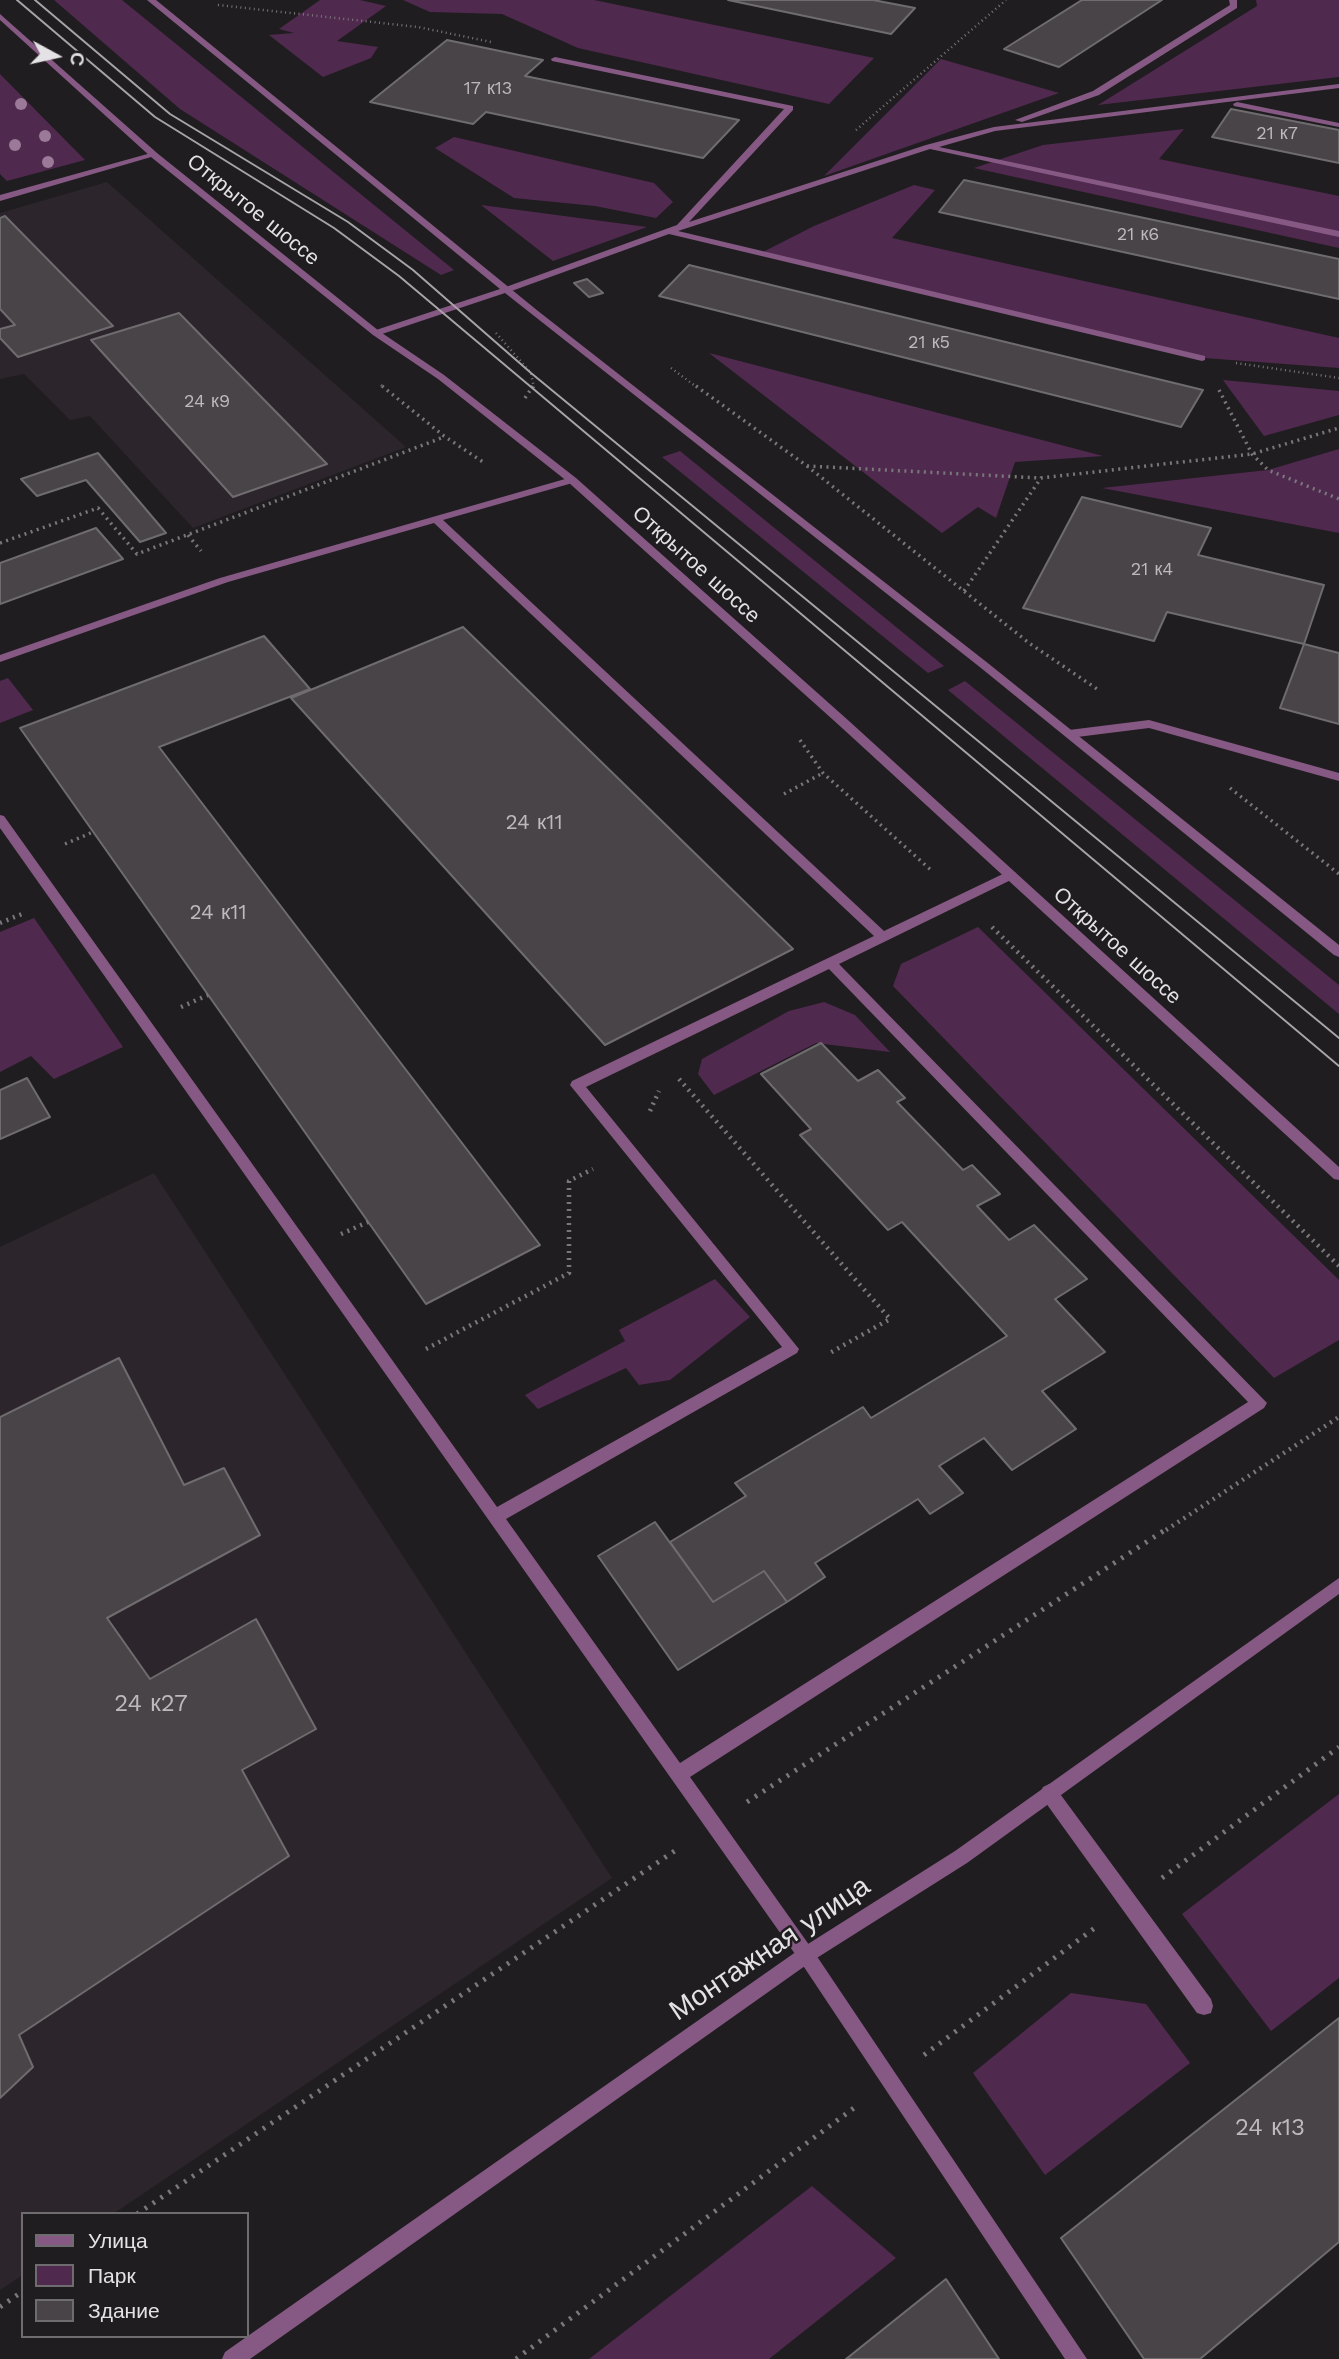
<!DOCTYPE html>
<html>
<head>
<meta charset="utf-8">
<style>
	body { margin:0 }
	#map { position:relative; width:1339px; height:2359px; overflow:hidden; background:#201d20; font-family:"Work Sans",sans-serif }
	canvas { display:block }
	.legend { position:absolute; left:21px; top:2212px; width:228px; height:126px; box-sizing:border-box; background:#201d20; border:2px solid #6e6c6e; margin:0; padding:9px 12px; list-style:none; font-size:21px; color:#e4e2e4 }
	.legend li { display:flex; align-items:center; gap:14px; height:35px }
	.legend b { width:35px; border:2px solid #6e6c6e }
	.north { position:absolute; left:21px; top:21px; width:70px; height:70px; -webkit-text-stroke:5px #201d20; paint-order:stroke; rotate:98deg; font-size:19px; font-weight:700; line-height:28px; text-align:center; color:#e4e2e4 }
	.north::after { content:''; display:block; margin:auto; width:24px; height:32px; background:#e4e2e4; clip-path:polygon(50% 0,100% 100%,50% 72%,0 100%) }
</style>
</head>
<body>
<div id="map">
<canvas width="1339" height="2359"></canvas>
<ul class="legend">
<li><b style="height:9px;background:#855983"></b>Улица</li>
<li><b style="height:19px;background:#50294f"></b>Парк</li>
<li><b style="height:19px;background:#484447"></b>Здание</li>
</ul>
<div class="north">С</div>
</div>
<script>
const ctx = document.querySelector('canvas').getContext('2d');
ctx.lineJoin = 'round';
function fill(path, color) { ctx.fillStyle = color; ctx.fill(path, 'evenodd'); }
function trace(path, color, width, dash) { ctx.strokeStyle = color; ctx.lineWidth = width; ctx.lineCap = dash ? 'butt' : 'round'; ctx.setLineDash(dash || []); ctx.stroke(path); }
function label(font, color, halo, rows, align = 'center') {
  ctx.font = font + ' "Work Sans",sans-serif'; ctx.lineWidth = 5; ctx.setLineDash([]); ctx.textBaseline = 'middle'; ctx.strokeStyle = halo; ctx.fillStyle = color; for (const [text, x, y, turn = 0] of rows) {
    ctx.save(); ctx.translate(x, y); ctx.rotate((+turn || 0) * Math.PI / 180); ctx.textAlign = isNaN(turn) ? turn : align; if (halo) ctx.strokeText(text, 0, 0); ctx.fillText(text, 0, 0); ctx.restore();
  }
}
fill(new Path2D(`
	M 107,182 L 406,447 L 193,528 L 90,416 L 70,420 L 24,374 L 0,379 L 0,213 Z
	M 154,1173 L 612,1878 L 113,2214 L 23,2214 L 23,2275 L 0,2290 L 0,1247 Z`), '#2c252c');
fill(new Path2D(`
	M 54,0 L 122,0 L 454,270 L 441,275 L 180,109 Z
	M 320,0 L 360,0 L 386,6 L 337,41 L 378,47 L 371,58 L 323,77 L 269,35 L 294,33 L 279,29 Z
	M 403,0 L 594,0 L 874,58 L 829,104 L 578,48 L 502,14 L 430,12 Z
	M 1256,0 L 1339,0 L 1339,77 L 1098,105 L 1257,6 Z
	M 941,59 L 1059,93 L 824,176 Z
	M 0,74 L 85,160 L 7,181 L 0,174 Z
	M 1184,129 L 1159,159 L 1339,196 L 1339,248 L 974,168 L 1043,145 Z
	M 454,137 L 654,183 L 673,202 L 656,218 L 595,206 L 514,198 L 435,148 Z
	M 914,185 L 935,190 L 892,238 L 1339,338 L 1339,368 L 1191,357 L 761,253 L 814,226 Z
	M 481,205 L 647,227 L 553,261 Z
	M 709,353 L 1103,456 L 1015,462 L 996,518 L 978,507 L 942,533 Z
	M 1223,380 L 1339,391 L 1339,415 L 1264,436 Z
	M 1339,449 L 1339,533 L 1102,488 L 1268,470 Z
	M 680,451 L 944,666 L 928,673 L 662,457 Z
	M 8,678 L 33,710 L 0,723 L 0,681 Z
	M 965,681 L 1339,985 L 1339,1014 L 948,690 Z
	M 34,918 L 123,1047 L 54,1079 L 31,1056 L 0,1072 L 0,932 Z
	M 978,927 L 1339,1280 L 1339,1340 L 1274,1378 L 893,986 L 901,964 Z
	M 824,1002 L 855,1015 L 890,1052 L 816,1043 L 714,1095 L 698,1074 L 702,1059 L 789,1011 Z
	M 715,1279 L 750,1317 L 670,1380 L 639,1385 L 626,1368 L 538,1409 L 525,1395 L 625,1341 L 619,1330 Z
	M 1339,1794 L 1339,1978 L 1271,2031 L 1182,1914 Z
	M 1071,1993 L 1146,2004 L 1190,2063 L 1045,2175 L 973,2073 Z
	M 812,2186 L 896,2258 L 769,2359 L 589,2359 Z`), '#50294f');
const building = new Path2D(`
	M 728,0 L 873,0 L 915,8 L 891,34 Z
	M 1082,0 L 1162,0 L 1059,67 L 1004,49 Z
	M 447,40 L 543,60 L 525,76 L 739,120 L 703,158 L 486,112 L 473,124 L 370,102 Z
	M 1231,109 L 1339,130 L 1339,163 L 1212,137 Z
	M 964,180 L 1339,259 L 1339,299 L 939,212 Z
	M 5,216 L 113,326 L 18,357 L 0,338 L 0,329 L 15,325 L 0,309 L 0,218 Z
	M 689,265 L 1203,390 L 1181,427 L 659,296 Z
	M 587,279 L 603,293 L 589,297 L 574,283 Z
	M 179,313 L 327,464 L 233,497 L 91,340 Z
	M 98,453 L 166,533 L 140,542 L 86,480 L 37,496 L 21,479 Z
	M 1082,497 L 1211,528 L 1198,555 L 1324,585 L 1304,644 L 1167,612 L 1154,641 L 1023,608 Z
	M 96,528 L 123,559 L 0,604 L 0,563 Z
	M 463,627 L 793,949 L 605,1045 L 291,698 Z
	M 264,636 L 310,689 L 159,747 L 540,1245 L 426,1304 L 20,728 Z
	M 1304,644 L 1339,653 L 1339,724 L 1280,708 Z
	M 821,1043 L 858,1081 L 878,1070 L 905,1098 L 897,1102 L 963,1170 L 972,1165 L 1000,1194 L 977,1206 L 1009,1240 L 1034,1225 L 1087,1279 L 1055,1299 L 1105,1352 L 1042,1391 L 1076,1429 L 1012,1470 L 984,1438 L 939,1466 L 963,1493 L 930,1514 L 918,1499 L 815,1563 L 825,1577 L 787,1602 L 764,1571 L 713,1602 L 670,1542 L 746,1496 L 735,1483 L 863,1407 L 871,1418 L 1007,1336 L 902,1222 L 888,1230 L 800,1135 L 811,1129 L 761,1074 Z
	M 27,1078 L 50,1117 L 0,1139 L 0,1090 Z
	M 119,1358 L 184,1485 L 224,1468 L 260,1535 L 107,1618 L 150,1679 L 256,1619 L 316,1729 L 242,1770 L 289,1856 L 19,2035 L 33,2067 L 0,2098 L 0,1417 Z
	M 655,1522 L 713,1602 L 764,1571 L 787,1602 L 678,1670 L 598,1556 Z
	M 1339,2018 L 1339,2242 L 1200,2359 L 1144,2359 L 1061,2238 Z
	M 946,2279 L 999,2359 L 846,2359 Z`);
fill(building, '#484447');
trace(building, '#6f6c6f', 2);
trace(new Path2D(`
	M 218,5 L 418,27 L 491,42
	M 856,130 L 1006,0
	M 496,333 L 531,373 L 534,388
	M 1236,363 L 1339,378
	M 671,368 L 698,388
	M 381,385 L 384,388`), '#7a777a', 2.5, [1, 3.5]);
trace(new Path2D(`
	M 382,386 L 444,436 L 483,462
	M 696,386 L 807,466 L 1029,643 L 1100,691
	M 1219,390 L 1252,454 L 1268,470 L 1339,499
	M 525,398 L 533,386
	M 807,466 L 1040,478
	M 188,535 L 201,551
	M 0,543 L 98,508 L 137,554 L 444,437
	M 964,591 L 1041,478 L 1252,454 L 1339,428
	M 800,740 L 823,773 L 932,871
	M 1230,788 L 1339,874
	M 784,794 L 823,773
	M 65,844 L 93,832`), '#7a777a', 3.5, [2, 4.5]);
trace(new Path2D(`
	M 0,923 L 22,914
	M 992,927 L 1339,1266
	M 181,1007 L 208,995
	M 679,1079 L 890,1319 L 828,1354
	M 650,1111 L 659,1091
	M 341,1234 L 368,1222
	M 426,1349 L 569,1273 L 569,1181 L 593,1169
	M 1166,1530 L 1339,1417`), '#7a777a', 4.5, [2, 5]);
trace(new Path2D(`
	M 747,1802 L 1168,1528
	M 1162,1878 L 1339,1747
	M 924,2055 L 1096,1927
	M 137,2214 L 679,1848
	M 0,2307 L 23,2291
	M 516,2359 L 858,2105`), '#7a777a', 5, [2.5, 7]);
fill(new Path2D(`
	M 1229,0 L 1237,0 L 1237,8 L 1099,95 L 1022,122 L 1015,120 L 1093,91 L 1230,5 Z
	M 555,57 L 793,106 L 793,110 L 689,222 L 926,145 L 994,127 L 1339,84 L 1339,88 L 995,131 L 939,147 L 1339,231 L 1339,237 L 930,149 L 678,231 L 1205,356 L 1205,360 L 1202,361 L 669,234 L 506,293 L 501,290 L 503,288 L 677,225 L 784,109 L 552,61 L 551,59 Z
	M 1237,102 L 1339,123 L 1339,127 L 1234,106 L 1233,104 Z
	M 151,153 L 158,155 L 0,201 L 0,195 Z
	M 572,477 L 577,480 L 576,482 L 443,520 L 884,931 L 1007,872 L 1015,872 L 1017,875 L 1015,878 L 839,964 L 1267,1403 L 1264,1408 L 690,1777 L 812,1949 L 1087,2359 L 1065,2359 L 800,1961 L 0,828 L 0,815 L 4,816 L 497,1507 L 782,1347 L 570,1085 L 572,1081 L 874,936 L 434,523 L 228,582 L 0,662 L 0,655 L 220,578 ZM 829,969 L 1248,1402 L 680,1763 L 506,1519 L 797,1353 L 799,1349 L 586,1087 Z
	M 1149,720 L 1339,773 L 1339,781 L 1149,728 L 1069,738 L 1063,734 L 1069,730 Z
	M 1049,1784 L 1055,1787 L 1211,1999 L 1213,2006 L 1211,2013 L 1204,2015 L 1197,2013 L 1043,1799 L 1040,1793 L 1043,1787 Z`), '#855983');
fill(new Path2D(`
	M 147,0 L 156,0 L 538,311 L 989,664 L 1339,945 L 1339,957 L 1334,955 L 981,668 L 505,293 L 379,335 L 373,335 L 373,331 L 500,289 Z`), '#855983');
fill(new Path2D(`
	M 0,14 L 157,153 L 379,331 L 444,375 L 576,478 L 849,721 L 1339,1167 L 1339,1180 L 1334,1179 L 841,727 L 568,482 L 438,379 L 373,335 L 151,157 L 0,20 Z
	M 1339,1578 L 1339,1594 L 967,1863 L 812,1961 L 250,2359 L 222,2359 L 225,2352 L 800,1949 L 955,1851 Z`), '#855983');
trace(new Path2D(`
	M 17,0 L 155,117 L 334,228 L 399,276 L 1339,1066
	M 35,0 L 170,114 L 348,222 L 413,270 L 531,373 L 1339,1038`), '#a6a4a6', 2);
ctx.fillStyle = '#9a7a98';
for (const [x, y] of [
	[21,104],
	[45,136],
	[15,145],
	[48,162]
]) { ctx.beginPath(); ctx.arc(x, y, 6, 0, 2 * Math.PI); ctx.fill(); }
label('18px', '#bdbabd', null, [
	["17 к13",488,89],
	["21 к7",1277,134],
	["21 к6",1138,235],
	["21 к5",929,343],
	["24 к9",207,402],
	["21 к4",1152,570]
]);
label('21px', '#e4e2e4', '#201d20', [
	["Открытое шоссе",253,210,39],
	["Открытое шоссе",696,565,42],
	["Открытое шоссе",1117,946,42]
]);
label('21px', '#bdbabd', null, [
	["24 к11",534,823],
	["24 к11",218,913]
]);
label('24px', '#bdbabd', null, [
	["24 к27",151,1704],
	["24 к13",1270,2128]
]);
label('28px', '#e4e2e4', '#201d20', [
	["Монтажная улица",770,1949,-34]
]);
</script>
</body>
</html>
